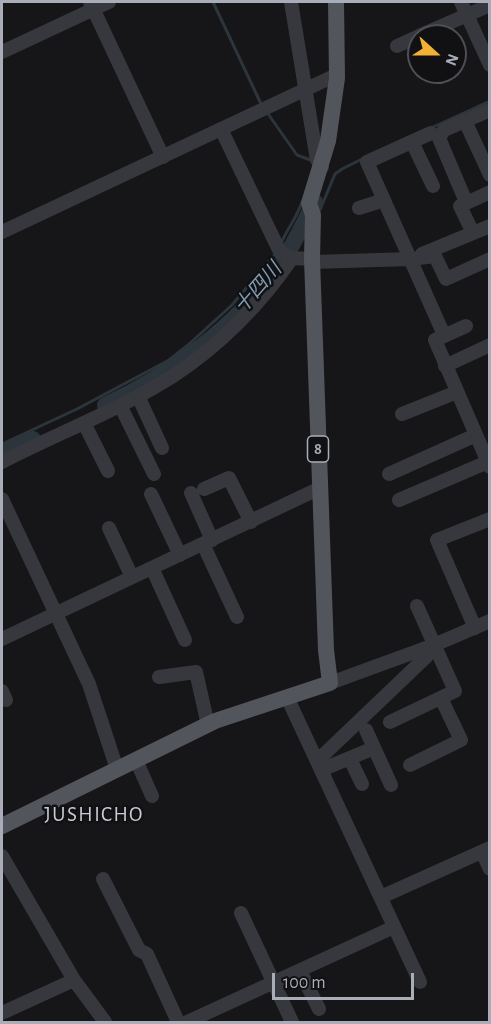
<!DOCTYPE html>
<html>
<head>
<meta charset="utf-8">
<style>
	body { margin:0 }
	#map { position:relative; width:491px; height:1024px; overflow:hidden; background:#161618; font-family:"Alegreya Sans",sans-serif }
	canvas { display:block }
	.frame { position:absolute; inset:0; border:3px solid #a8adb8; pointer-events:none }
	.north { position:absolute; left:407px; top:24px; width:60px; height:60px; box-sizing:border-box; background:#111113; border:2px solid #4d4f55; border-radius:50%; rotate:111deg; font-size:16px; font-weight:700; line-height:24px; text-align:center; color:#a8adb8 }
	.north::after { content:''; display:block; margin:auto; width:21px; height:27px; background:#f2b134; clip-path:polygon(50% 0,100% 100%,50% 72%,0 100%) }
	.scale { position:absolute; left:272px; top:973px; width:142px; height:27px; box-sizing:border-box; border:3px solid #a8adb8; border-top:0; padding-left:8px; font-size:18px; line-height:21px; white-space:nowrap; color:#a8adb8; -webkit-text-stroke:4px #111113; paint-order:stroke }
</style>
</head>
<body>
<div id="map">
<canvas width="491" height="1024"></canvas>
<div class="frame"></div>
<div class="north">N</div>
<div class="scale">100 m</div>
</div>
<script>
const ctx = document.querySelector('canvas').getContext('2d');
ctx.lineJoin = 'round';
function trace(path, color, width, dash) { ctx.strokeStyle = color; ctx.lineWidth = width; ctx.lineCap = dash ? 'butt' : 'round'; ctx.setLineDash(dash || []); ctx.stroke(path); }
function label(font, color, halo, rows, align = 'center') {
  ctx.font = font + ' "Alegreya Sans","Noto Sans JP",sans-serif'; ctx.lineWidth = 5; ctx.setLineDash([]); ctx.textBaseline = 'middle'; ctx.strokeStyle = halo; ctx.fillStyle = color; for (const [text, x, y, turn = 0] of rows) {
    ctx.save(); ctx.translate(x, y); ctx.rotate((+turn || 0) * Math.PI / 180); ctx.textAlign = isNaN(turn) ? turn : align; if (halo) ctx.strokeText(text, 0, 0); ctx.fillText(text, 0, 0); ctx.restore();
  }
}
trace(new Path2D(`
	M 213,2 L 262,106
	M 266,111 L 297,155 L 313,161
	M 431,128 L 490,101
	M 320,210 L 335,174 L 342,169 L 362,159
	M 298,233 L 305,226
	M 282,241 C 288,228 298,215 302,202
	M 2,444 L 77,409 L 169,360 L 188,345 L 232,305 L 273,256`), '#2c353c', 3);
trace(new Path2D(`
	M 105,405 C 169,376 239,324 279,266 C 293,247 303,223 315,202
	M 2,454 L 33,439`), '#2c353c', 16);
trace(new Path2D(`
	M 90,2 L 163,157
	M 291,2 L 317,160 L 322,167
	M 461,2 L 490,65
	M 419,36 L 490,5
	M 397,46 L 419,36
	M 2,52 L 109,2
	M 465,121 L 490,175
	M 221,129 L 332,77 L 337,78
	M 431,133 L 367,162 L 444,335
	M 412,142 L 433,186
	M 466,202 L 439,138 L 444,130 L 490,110
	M 359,208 L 384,200
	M 2,232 L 221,129 L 280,252 L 292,258 L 312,259
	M 473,233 L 460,206 L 490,192
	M 422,254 L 490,226
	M 312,262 L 411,259 L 435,256 L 446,279 L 490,259
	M 466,326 L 435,340 L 490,467
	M 445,366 L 490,345
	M 138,396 L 162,448
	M 120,405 L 154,474
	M 402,414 L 457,392
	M 84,423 L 108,471
	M 2,462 C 58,433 119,410 173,376 C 219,346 261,304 292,258
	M 389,474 L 476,435
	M 204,489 L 229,478 L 251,522
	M 191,493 L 212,540
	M 151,494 L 180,555
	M 2,499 L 89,684 L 117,769
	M 399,500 L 490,461
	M 109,528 L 132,577
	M 203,544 L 237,617
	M 152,568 L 185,640
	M 475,628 L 437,540 L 490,519
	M 2,639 L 320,488
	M 159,677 L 196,672 L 208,725
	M 330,683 L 434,645 L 490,621
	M 2,691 L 6,700
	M 287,697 L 420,982
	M 390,722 L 455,691 L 417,606
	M 366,730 L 391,785
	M 350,759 L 362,784
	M 136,760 L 152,796
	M 317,761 L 426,657 L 434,645
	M 410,765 L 461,740 L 441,698
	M 321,770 L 374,748
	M 482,852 L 490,869
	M 2,856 L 74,980 L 105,1022
	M 103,879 L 139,950 L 147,954 L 178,1022
	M 381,897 L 490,848
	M 241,913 L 292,1022
	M 300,971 L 319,1009
	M 2,1013 L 74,980
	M 187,1022 L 394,927`), '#37383d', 14);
trace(new Path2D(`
	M 2,826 L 215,721 L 330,683 L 326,650 L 312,259 L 313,215 L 309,203 L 328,141 L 337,78 L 336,2`), '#53555c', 16);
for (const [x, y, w] of [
	[318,449,21]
]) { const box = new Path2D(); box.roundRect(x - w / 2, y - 13, w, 26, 4.5); ctx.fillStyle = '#111113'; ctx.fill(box); trace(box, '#a8adb8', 1.5); }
label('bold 16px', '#a8adb8', null, [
	["8",318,449]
]);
label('italic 20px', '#7f9bb3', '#111113', [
	["十四川",258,288,-49]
]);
ctx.letterSpacing = '1.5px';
label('21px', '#c9ccd4', '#111113', [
	["JUSHICHO",94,815]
]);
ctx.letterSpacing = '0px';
</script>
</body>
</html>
